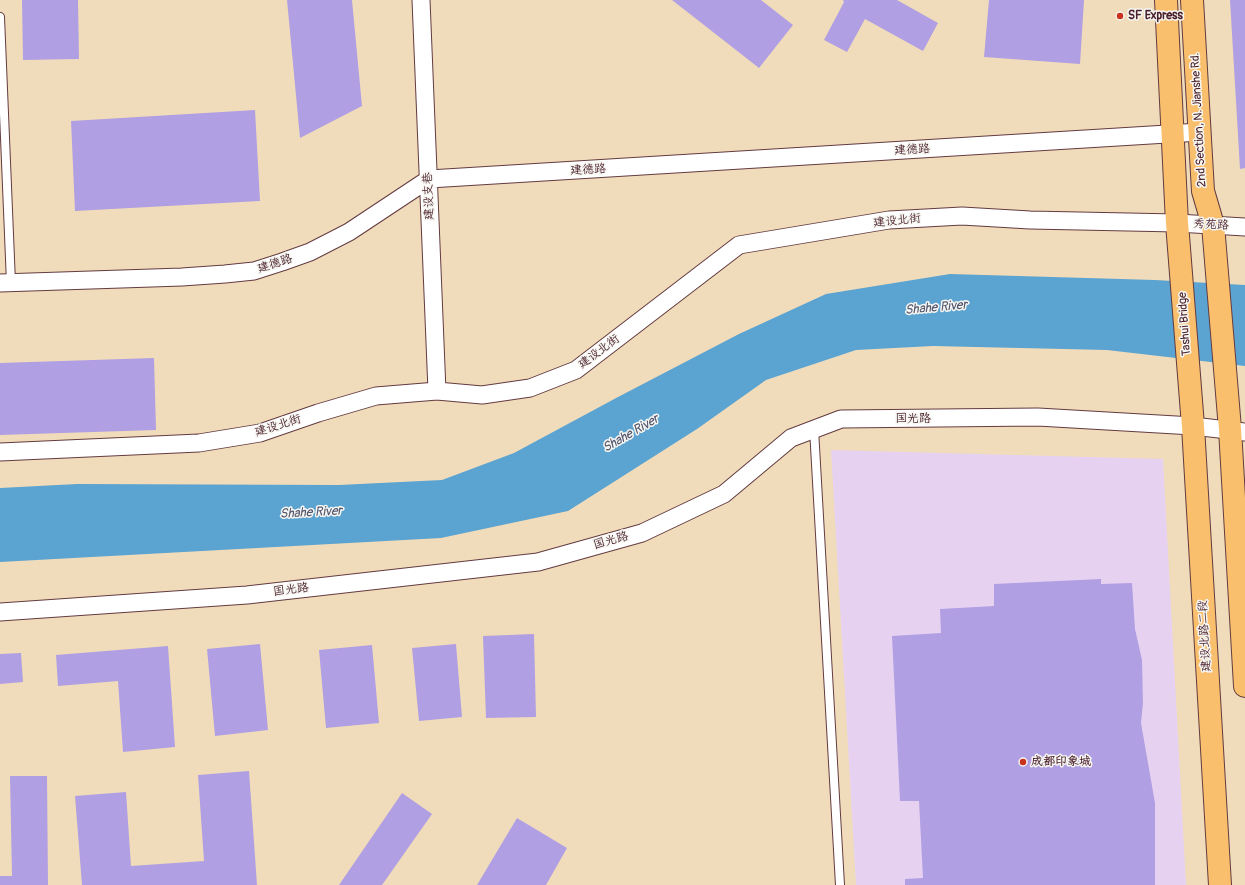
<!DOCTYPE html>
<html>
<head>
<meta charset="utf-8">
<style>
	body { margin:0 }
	canvas { display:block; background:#f0dcba }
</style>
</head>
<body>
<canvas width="1245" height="885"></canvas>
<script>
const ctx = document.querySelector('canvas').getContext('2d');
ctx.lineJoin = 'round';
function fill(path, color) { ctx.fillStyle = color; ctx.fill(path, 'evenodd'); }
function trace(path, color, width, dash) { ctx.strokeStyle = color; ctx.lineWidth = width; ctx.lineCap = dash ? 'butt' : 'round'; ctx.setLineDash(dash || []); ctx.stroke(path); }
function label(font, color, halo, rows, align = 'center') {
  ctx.font = font + ' Pangolin,"LXGW WenKai TC",sans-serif'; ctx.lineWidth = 3; ctx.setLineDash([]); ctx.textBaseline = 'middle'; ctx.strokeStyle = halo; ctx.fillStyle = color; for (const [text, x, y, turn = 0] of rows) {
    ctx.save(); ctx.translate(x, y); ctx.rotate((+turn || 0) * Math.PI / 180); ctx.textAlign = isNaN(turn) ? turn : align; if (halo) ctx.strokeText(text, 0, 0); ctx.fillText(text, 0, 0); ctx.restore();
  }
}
fill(new Path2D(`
	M 831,450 L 1163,459 L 1186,885 L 856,885 Z`), '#e6d2f0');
fill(new Path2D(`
	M 950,274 L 1155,280 L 1245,285 L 1245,366 L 1107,350 L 933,346 L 856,350 L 766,380 L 697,429 L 568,511 L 441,538 L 0,562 L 0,488 L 77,484 L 339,485 L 442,480 L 514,453 L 618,397 L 739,334 L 826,294 Z`), '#5ba3d1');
fill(new Path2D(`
	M 22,0 L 78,0 L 79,59 L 23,60 Z
	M 287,0 L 352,0 L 362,106 L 300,138 Z
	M 672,0 L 761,0 L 793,25 L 759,68 Z
	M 843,0 L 897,0 L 938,23 L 923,51 L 865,19 L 847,52 L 824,40 L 844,2 Z
	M 989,0 L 1084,0 L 1080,64 L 984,57 Z
	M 1230,0 L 1245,0 L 1245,168 L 1240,169 Z
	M 255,110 L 260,201 L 75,211 L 71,121 Z
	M 154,358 L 156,430 L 0,435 L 0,363 Z
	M 1101,579 L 1101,584 L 1132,583 L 1135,629 L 1142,660 L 1143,703 L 1141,723 L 1155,803 L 1155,885 L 905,885 L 905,879 L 923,878 L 919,801 L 900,801 L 892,636 L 941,633 L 940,609 L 994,606 L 994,584 Z
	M 534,634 L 536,717 L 486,718 L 483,636 Z
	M 260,644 L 268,730 L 215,736 L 207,649 Z
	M 456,644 L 462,717 L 419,721 L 412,648 Z
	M 372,645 L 379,723 L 326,728 L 319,650 Z
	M 168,646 L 175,747 L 123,752 L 118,681 L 58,686 L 56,655 Z
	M 21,653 L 23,682 L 0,684 L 0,654 Z
	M 249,771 L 257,885 L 82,885 L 75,796 L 126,792 L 131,866 L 204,861 L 198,775 Z
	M 10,776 L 47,776 L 48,885 L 0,885 L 0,876 L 12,876 Z
	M 402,793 L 432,814 L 382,885 L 339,885 Z
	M 517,818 L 567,848 L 546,885 L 477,885 Z`), '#b19fe3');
const lane = new Path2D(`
	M 0,17 L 11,283
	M 814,429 L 840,885`);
const street = new Path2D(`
	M 421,0 L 437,391
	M 0,283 L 182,277 L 225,274 L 254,271 L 282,262 L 310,252 L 349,232 L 429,179 L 1200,132
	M 0,452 L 199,443 L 260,433 L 318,413 L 376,396 L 437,391 L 482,395 L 530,388 L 576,370 L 739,245 L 889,220 L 962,216 L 1030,220 L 1177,223 L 1245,227
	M 0,612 L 247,595 L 538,562 L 642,533 L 724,494 L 791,438 L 841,419 L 1038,417 L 1193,426 L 1245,432`);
const primary = new Path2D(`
	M 1166,0 L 1177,223 L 1193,426 L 1220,885
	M 1192,0 L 1203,191 L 1213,225 L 1230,429 L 1245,686`);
trace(lane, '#633b40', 10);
trace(street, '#633b40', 19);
trace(primary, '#633b40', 24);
trace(lane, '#fff', 8);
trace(street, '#fff', 17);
trace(primary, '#f9bf6d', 22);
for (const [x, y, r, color] of [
	[1120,16,4,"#c8321e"],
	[1023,762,4,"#c8321e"]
]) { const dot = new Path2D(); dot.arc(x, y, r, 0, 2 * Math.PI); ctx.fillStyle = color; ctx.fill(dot); trace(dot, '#f6f6f2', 1.5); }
label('bold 12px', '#4a1f2b', '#f6f6f2', [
	["SF Express",1128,16],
	["成都印象城",1031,762]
], 'left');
label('12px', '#4a1f2b', '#f6f6f2', [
	["2nd Section, N. Jianshe Rd.",1199,120,-93],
	["建德路",912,150,-3],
	["建德路",588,170,-3],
	["建设支巷",429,196,-92],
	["建设北街",897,221,-6],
	["秀苑路",1211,225,3],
	["建德路",275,264,-18],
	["Tashui Bridge",1185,324,-94],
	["建设北街",599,352,-37],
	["国光路",913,419],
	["建设北街",278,426,-17],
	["国光路",611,541,-16],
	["国光路",291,590,-7],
	["建设北路二段",1205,636,-93]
]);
label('italic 13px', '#51546d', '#f6f6f2', [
	["Shahe River",936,308,-5],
	["Shahe River",631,434,-30],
	["Shahe River",311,513,-3]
]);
</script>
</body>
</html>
